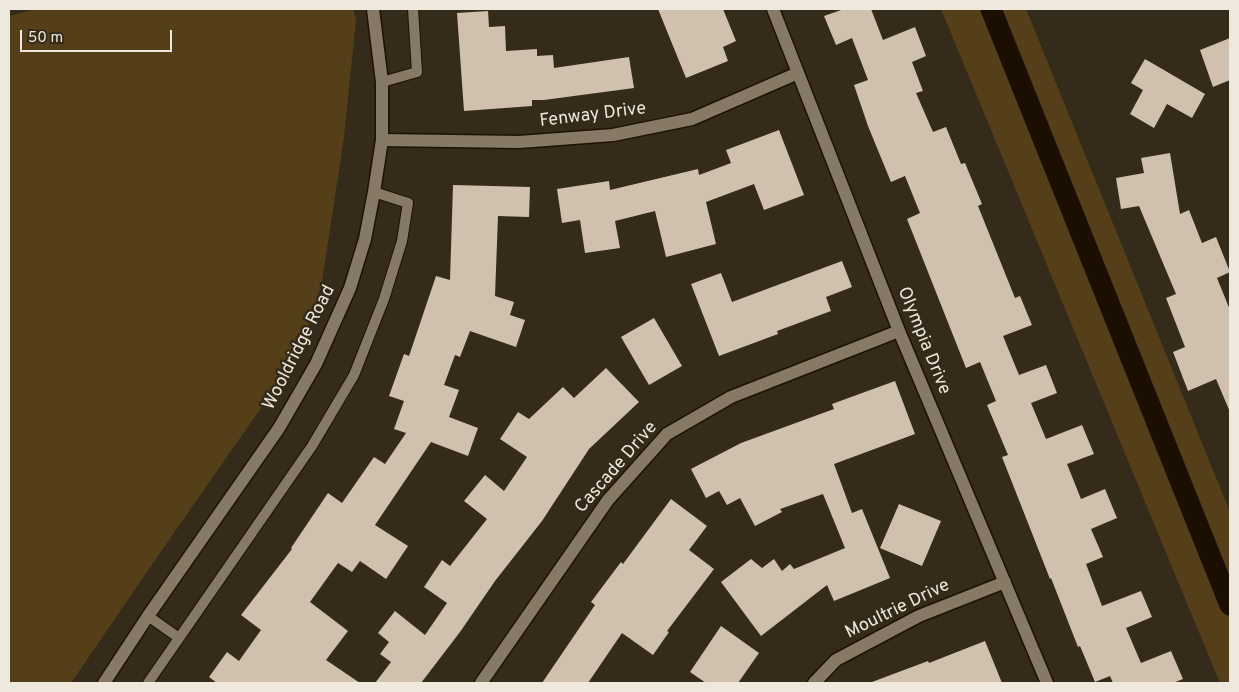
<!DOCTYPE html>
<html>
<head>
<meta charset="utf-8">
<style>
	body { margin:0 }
	#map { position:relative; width:1239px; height:692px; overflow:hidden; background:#352b1a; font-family:Overpass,sans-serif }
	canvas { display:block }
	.frame { position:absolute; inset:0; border:10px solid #efe8dd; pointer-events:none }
	.scale { position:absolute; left:20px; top:30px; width:152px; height:22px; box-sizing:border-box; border:2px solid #efe8dd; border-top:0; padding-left:6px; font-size:15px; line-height:18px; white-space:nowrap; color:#efe8dd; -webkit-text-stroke:4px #352b1a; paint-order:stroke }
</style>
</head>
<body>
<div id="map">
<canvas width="1239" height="692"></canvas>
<div class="frame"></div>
<div class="scale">50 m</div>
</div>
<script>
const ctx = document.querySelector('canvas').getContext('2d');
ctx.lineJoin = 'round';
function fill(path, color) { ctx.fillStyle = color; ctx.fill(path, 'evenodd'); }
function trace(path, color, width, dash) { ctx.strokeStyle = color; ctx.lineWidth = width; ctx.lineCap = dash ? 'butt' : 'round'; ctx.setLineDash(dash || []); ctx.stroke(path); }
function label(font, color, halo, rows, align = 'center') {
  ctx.font = font + ' Overpass,sans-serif'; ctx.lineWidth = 5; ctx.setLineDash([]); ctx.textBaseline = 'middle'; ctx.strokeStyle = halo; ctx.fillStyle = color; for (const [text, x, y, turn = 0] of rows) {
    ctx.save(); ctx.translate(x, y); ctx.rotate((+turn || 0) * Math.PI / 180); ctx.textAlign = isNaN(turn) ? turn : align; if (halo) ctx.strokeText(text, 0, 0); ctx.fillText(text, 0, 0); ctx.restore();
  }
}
fill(new Path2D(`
	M 37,9 L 353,9 L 356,20 L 344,137 L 322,282 L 302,349 L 153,563 L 71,683 L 9,683 L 9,16 Z
	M 941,9 L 1026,9 L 1230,512 L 1230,683 L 1220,683 Z`), '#553f19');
trace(new Path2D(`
	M 991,9 L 1230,605`), '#1a0f01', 21);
fill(new Path2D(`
	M 658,9 L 723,9 L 736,41 L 723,47 L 728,61 L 686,78 Z
	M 844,9 L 871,9 L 883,40 L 915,27 L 926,56 L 912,62 L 923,91 L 916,93 L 933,132 L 946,127 L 961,164 L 965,163 L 982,204 L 978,206 L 1015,298 L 1020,296 L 1032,325 L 1003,336 L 1019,375 L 1046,365 L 1057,393 L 1031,403 L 1046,439 L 1082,425 L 1094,454 L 1067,464 L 1081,499 L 1105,489 L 1117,518 L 1091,529 L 1103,557 L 1086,564 L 1102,606 L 1141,591 L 1152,617 L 1126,628 L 1141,663 L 1171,651 L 1183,679 L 1173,683 L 1113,683 L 1110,676 L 1095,682 L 1080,646 L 1078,647 L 1051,578 L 1050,579 L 1002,457 L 1008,455 L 987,405 L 996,401 L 980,362 L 966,368 L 907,219 L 920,213 L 905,176 L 891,182 L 868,126 L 854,85 L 868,80 L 852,38 L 836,45 L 824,16 Z
	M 488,11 L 489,27 L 505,26 L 506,51 L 537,49 L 537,56 L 553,55 L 554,68 L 629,57 L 634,88 L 544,100 L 532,100 L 532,106 L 464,111 L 457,13 Z
	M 1230,38 L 1230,80 L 1213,87 L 1200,50 Z
	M 1145,59 L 1205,94 L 1192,118 L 1167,104 L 1154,128 L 1130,114 L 1143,90 L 1131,83 Z
	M 779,130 L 804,195 L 764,210 L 754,184 L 706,202 L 716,244 L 666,257 L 655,211 L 615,221 L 620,248 L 585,253 L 580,220 L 562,223 L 557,189 L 609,181 L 610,190 L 698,169 L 699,175 L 731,163 L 726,150 Z
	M 1170,153 L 1180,214 L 1189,210 L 1202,243 L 1216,237 L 1230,272 L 1217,278 L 1230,310 L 1230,412 L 1216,379 L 1188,391 L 1173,352 L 1185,347 L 1166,298 L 1176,294 L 1139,206 L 1121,209 L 1116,178 L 1144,173 L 1141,158 Z
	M 453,185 L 530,187 L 529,217 L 498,216 L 495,296 L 514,302 L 510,315 L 525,320 L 516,347 L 470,331 L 460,357 L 455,355 L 444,385 L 459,390 L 449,417 L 478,428 L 468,456 L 431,442 L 375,525 L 408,546 L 386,579 L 360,561 L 352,572 L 338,563 L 310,602 L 348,631 L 326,660 L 360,683 L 217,683 L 209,677 L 227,652 L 239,661 L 261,630 L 241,615 L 292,549 L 291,548 L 328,493 L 342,503 L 374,457 L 385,464 L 406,433 L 394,429 L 404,401 L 389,396 L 404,354 L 409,356 L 436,276 L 450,280 Z
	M 842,261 L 852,287 L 826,297 L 831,311 L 777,331 L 778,334 L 719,356 L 691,284 L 721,273 L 732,302 Z
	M 654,318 L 682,366 L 649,385 L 621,337 Z
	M 606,368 L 639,402 L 589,449 L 542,521 L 495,581 L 460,632 L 421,683 L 375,683 L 391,662 L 380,654 L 389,642 L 378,633 L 395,611 L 425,635 L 447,603 L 424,587 L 442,560 L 450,566 L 487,519 L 464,501 L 485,475 L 504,491 L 527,457 L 500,439 L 518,412 L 529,419 L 563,387 L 574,398 Z
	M 895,381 L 915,434 L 834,464 L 852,513 L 862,509 L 890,578 L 834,601 L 827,585 L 761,636 L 721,582 L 751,559 L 762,568 L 774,559 L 782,571 L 790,564 L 794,569 L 845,548 L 823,494 L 780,509 L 782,512 L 755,526 L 740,498 L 727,505 L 719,491 L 706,498 L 691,469 L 741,443 L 834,409 L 832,404 Z
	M 671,499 L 707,526 L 689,550 L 714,569 L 667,631 L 669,632 L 653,655 L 622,633 L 588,683 L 542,683 L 595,605 L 591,602 L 621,562 L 623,564 Z
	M 899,504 L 941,521 L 922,566 L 880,548 Z
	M 721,626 L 759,653 L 738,683 L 706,683 L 690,672 Z
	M 985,641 L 1002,683 L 872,683 L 872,682 L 928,661 L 929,663 Z`), '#cfc1ad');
const lane = new Path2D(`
	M 382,82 L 417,72 L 413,9
	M 148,616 L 179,638
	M 148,683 L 312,446 L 354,375 L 384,299 L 402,241 L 408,203 L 374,192`);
const street = new Path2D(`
	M 773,9 L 899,331 L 1047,683
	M 382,140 L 519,142 L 613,135 L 692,119 L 798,73
	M 481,683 L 608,500 L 667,434 L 731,397 L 899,331
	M 814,683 L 836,660 L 919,616 L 1005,582`);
const secondary = new Path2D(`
	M 104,683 L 148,616 L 279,428 L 316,364 L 350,288 L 365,239 L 374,192 L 382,140 L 382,82 L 373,9`);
trace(lane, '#1d1304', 12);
trace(street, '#1d1304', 15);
trace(secondary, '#1d1304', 15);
trace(lane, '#867a67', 10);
trace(street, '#867a67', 12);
trace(secondary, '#867a67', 12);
label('18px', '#efe8dd', '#352b1a', [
	["Fenway Drive",593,116,-7],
	["Olympia Drive",923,341,68],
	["Wooldridge Road",300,348,-63],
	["Cascade Drive",617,468,-49],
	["Moultrie Drive",898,610,-26]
]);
</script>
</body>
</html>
